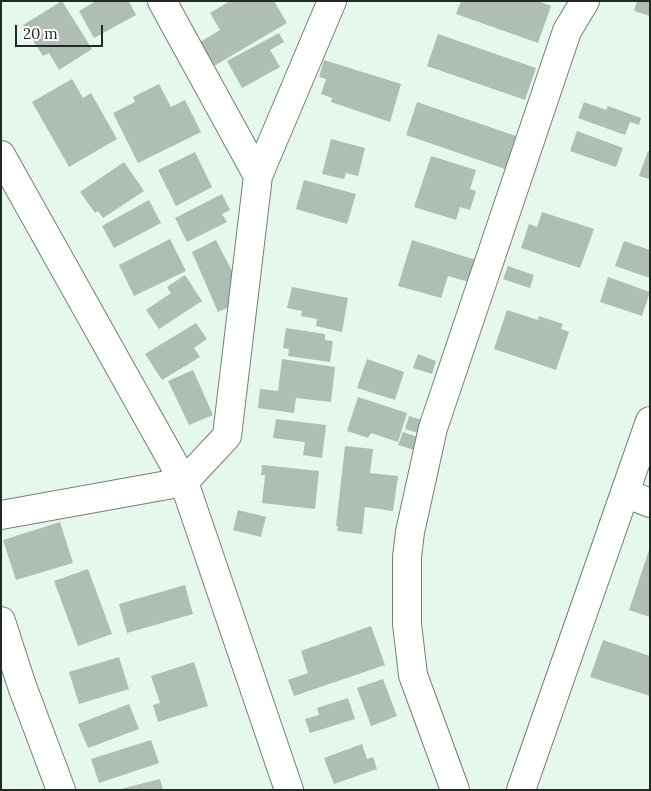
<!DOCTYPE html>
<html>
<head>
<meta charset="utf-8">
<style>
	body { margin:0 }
	#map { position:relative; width:651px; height:791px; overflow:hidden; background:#e6f7eb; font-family:Lora,serif }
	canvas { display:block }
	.frame { position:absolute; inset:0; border:2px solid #232925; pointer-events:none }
	.scale { position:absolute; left:15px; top:25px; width:88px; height:22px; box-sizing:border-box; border:2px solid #232925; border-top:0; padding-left:6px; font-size:15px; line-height:18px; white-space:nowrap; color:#232925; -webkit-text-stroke:4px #fff; paint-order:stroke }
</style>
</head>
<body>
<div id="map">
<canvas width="651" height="791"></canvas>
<div class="frame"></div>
<div class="scale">20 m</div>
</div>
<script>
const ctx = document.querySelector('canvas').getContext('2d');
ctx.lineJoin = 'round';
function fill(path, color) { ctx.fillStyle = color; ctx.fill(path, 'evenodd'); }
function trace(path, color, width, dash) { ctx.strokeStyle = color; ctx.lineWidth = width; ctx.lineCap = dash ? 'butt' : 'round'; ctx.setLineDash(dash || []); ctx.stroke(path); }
fill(new Path2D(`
	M 62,1 L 92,49 L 59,70 L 49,53 L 43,56 L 23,25 Z
	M 96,1 L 129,1 L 136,15 L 94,38 L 79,11 Z
	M 230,1 L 274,1 L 287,23 L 214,66 L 200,42 L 220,30 L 210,13 Z
	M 461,1 L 538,1 L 551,6 L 538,43 L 456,14 Z
	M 637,1 L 650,1 L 650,16 L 634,11 Z
	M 279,33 L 284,42 L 270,50 L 280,67 L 242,88 L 227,61 Z
	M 438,34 L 536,68 L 525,100 L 427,66 Z
	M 324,60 L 401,84 L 390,122 L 331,102 L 332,98 L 321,94 L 326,79 L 319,77 Z
	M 72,79 L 83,98 L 91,93 L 117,139 L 69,167 L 32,102 Z
	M 159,84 L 171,107 L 185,100 L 201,132 L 138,163 L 113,113 L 135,102 L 133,97 Z
	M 417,102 L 516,136 L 505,169 L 406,135 Z
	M 584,102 L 606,110 L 608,106 L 641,118 L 639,125 L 630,122 L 625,135 L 578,118 Z
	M 577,131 L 623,148 L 616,167 L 570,151 Z
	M 331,139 L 365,148 L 358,176 L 346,173 L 344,179 L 322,174 Z
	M 648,151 L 650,151 L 650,179 L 639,176 Z
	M 195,152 L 212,187 L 176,206 L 158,170 Z
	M 431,156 L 476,170 L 470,189 L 476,191 L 470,210 L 460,207 L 456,220 L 414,207 Z
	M 124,162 L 144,191 L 103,218 L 98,211 L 95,213 L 80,192 Z
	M 304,180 L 356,194 L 347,224 L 296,209 Z
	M 222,194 L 230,210 L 222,214 L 227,222 L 187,242 L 175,218 Z
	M 149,200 L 161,223 L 114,248 L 102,226 Z
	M 542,212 L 594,229 L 580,268 L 521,248 L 529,224 L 537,227 Z
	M 170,239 L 186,271 L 134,296 L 119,265 Z
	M 216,240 L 234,275 L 231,306 L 218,312 L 192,252 Z
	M 412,240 L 476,260 L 469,282 L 448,276 L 441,298 L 398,286 Z
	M 624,241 L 650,250 L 650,278 L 615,266 Z
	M 508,266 L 534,275 L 530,288 L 503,279 Z
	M 185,275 L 202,301 L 159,329 L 146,310 L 171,293 L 167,287 Z
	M 608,277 L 650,292 L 642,316 L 600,302 Z
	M 292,287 L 348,298 L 342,332 L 316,326 L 317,319 L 301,316 L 302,311 L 287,308 Z
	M 507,310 L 538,320 L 539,316 L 563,324 L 561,329 L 569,332 L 556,370 L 494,349 Z
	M 196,323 L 207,339 L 194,348 L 200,357 L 162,380 L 145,354 Z
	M 286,328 L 325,334 L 325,340 L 333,341 L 330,362 L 288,356 L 289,349 L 283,348 Z
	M 418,354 L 436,361 L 432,374 L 413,368 Z
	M 282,359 L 335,367 L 331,402 L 296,398 L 294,413 L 258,408 L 260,389 L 278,391 Z
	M 367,359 L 404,372 L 395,400 L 357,388 Z
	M 193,370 L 213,415 L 189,425 L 168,381 Z
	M 358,397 L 407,413 L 398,442 L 371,433 L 368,438 L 347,431 Z
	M 409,416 L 428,422 L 424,435 L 405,429 Z
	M 276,419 L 326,425 L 322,458 L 303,455 L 305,442 L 273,438 Z
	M 403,432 L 421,438 L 417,451 L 398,445 Z
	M 345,446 L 373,449 L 370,473 L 398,476 L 393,511 L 365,507 L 362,534 L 337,531 L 338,526 L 336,526 Z
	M 262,465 L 319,471 L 315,509 L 262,503 L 265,475 L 261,475 Z
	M 238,510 L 266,517 L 261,537 L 233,530 Z
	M 60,522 L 73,563 L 16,580 L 3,540 Z
	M 649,550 L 650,550 L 650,617 L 629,610 Z
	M 88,569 L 112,634 L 78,646 L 54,581 Z
	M 185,585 L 193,614 L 127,633 L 119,604 Z
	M 371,626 L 385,665 L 294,696 L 288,680 L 308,673 L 301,651 Z
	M 603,640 L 650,656 L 650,696 L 590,677 Z
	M 119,657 L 129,689 L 79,704 L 69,672 Z
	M 194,662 L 208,706 L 158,722 L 153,705 L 160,703 L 151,676 Z
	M 383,679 L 397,716 L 371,726 L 357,688 Z
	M 348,698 L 355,719 L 310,733 L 305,719 L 319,715 L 317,708 Z
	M 129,704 L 139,729 L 88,748 L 78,724 Z
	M 151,740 L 159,763 L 99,783 L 91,759 Z
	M 362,744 L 367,759 L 373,757 L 377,769 L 334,784 L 324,758 Z
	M 160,779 L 163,790 L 121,790 L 121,789 Z`), '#aebeb3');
const street = new Path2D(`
	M 162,1 L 258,176
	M 1,515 L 184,482 L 227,436 L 258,176 L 332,1
	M 1,621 L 22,686 L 61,790
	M 455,790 L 413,675 L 407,624 L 407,557 L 410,532 L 433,428 L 567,31 L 585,1
	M 521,790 L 650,421`);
const secondary = new Path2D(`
	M 1,155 L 184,482 L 289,790
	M 625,493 L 650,503`);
trace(street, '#718075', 30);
trace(secondary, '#718075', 30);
trace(street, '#fff', 28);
trace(secondary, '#fff', 28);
</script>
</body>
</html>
